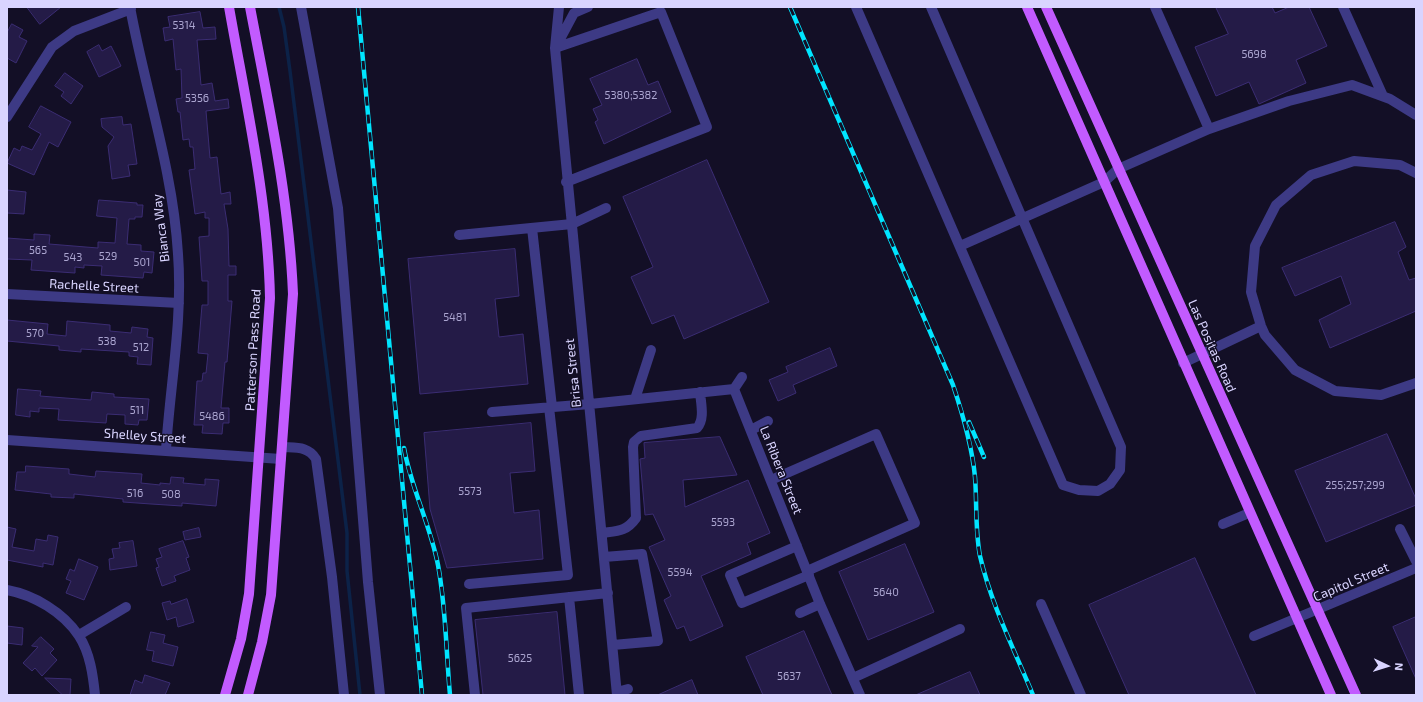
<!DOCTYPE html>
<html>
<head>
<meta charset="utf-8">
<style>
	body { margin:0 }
	#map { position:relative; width:1423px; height:702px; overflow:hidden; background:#130f26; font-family:"Exo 2",sans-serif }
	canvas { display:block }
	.frame { position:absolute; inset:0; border:8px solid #d9d4ff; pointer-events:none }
	.north { position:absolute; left:1367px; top:646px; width:40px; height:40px; -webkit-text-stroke:3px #130f26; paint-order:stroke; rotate:94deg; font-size:11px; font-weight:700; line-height:16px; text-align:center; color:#d9d4ff }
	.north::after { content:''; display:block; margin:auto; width:14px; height:18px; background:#d9d4ff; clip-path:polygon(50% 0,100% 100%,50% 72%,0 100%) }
</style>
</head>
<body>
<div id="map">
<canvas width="1423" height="702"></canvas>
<div class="frame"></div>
<div class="north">N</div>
</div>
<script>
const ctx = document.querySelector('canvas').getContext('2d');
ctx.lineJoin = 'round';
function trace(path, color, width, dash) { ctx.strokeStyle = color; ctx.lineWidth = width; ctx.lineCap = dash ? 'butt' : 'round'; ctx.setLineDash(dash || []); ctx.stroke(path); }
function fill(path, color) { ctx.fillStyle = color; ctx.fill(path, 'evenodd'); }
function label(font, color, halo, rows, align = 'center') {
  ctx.font = font + ' "Exo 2",sans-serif'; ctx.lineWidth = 3; ctx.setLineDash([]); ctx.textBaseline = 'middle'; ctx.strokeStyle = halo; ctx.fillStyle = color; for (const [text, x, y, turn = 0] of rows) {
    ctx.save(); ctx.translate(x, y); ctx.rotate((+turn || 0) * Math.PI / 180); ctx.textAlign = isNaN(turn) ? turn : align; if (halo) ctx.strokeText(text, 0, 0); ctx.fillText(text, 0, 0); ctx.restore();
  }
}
trace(new Path2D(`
	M 279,7 L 284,27 L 290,71 L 347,533 L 347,571 L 360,695`), '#0c2248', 3.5);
const building = new Path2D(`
	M 27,7 L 61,7 L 40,24 Z
	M 1216,7 L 1272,7 L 1275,13 L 1289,7 L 1309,7 L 1327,46 L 1296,60 L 1306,83 L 1259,104 L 1249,82 L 1216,96 L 1195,47 L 1228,34 Z
	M 200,12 L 203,28 L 215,27 L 216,39 L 197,40 L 201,85 L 212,83 L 215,101 L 228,99 L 229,108 L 206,111 L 210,158 L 217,157 L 221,194 L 230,192 L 231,204 L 224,204 L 228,229 L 229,266 L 236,266 L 236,275 L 228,275 L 228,301 L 232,301 L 227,362 L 225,362 L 221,408 L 229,408 L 229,423 L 223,423 L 222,434 L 202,433 L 203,425 L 194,425 L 197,381 L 202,381 L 203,373 L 206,373 L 208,354 L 198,353 L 202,305 L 208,305 L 208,281 L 202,281 L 199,237 L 209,236 L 209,218 L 205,218 L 205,212 L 195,214 L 189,170 L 195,169 L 193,147 L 190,147 L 189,139 L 183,140 L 180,112 L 178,112 L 176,99 L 182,98 L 181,69 L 176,70 L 173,39 L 165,41 L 163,28 L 170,27 L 168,17 Z
	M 12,24 L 23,30 L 19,37 L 27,41 L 16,63 L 7,58 L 7,33 Z
	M 99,45 L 102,51 L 111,46 L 121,66 L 99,77 L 87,52 Z
	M 637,59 L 648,85 L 658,81 L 671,112 L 604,144 L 595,122 L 598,120 L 593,109 L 602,105 L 590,79 Z
	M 65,73 L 83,86 L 71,104 L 61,96 L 64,92 L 55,86 Z
	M 41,106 L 71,122 L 58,147 L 49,142 L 34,175 L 7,163 L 14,148 L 20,151 L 22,146 L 32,150 L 41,134 L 29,127 Z
	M 122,117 L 123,125 L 131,124 L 137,164 L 128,165 L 130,176 L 112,179 L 108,146 L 114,137 L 102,127 L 101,119 Z
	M 707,160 L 769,302 L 684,339 L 674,315 L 652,324 L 631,277 L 653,267 L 623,197 Z
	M 7,190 L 26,192 L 24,214 L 7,213 Z
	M 99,200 L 137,203 L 137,205 L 143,205 L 142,217 L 135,217 L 135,219 L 129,219 L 127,244 L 141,245 L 141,251 L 154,252 L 152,273 L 144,272 L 143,278 L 101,275 L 102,266 L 84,265 L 84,268 L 75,267 L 75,273 L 31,270 L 32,260 L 7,259 L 7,238 L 34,240 L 34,234 L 50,235 L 49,244 L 98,248 L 98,242 L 115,243 L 117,218 L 97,216 Z
	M 1395,222 L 1406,247 L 1398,252 L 1409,280 L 1416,278 L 1416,311 L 1330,348 L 1319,320 L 1351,304 L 1341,276 L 1295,296 L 1282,268 Z
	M 515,249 L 519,296 L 495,299 L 499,337 L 523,334 L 528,384 L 420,394 L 408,259 Z
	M 7,320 L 48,324 L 47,334 L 66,336 L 67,321 L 110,325 L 110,331 L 131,333 L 132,327 L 148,329 L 147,337 L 153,338 L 151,365 L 137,364 L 138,357 L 129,356 L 129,352 L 81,349 L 81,352 L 59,350 L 59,346 L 7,341 Z
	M 830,348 L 837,366 L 793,385 L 796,393 L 778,401 L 769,380 L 788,372 L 786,367 Z
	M 18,389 L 41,391 L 40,396 L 91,400 L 92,392 L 114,394 L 114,397 L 149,399 L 147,420 L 139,420 L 138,425 L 125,424 L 125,415 L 107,414 L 106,423 L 58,420 L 59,409 L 39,408 L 39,412 L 30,411 L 30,417 L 16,415 Z
	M 531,423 L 535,471 L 510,473 L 514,513 L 539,510 L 543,559 L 447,568 L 430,509 L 424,433 Z
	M 1387,434 L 1416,499 L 1416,505 L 1326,542 L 1295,471 Z
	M 720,437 L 737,475 L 683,480 L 685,507 L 748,480 L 770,533 L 747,543 L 751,554 L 701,576 L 723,626 L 690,641 L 684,626 L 677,629 L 664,600 L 671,596 L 649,547 L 665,540 L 653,514 L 645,515 L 640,459 L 645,458 L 644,443 Z
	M 26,466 L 69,469 L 69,474 L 95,477 L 96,471 L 142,474 L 141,483 L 160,485 L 160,483 L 170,484 L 171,477 L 184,478 L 183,483 L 205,485 L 205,479 L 219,480 L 216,506 L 182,503 L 182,506 L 151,504 L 123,502 L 123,499 L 74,494 L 74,498 L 51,497 L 51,494 L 15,490 L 17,472 L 25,472 Z
	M 7,527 L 16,529 L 12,547 L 34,551 L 36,539 L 47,541 L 48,535 L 58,537 L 53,565 L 43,563 L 43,567 L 7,560 Z
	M 199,528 L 201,537 L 185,540 L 183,532 Z
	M 133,541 L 137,566 L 110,570 L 109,559 L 114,558 L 112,549 L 120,548 L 119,543 Z
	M 183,541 L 189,557 L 186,558 L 190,570 L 174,576 L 176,581 L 162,586 L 156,568 L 159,567 L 156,559 L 162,557 L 159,549 Z
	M 905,544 L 934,612 L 868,640 L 839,572 Z
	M 1195,558 L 1256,695 L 1129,695 L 1089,605 Z
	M 79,559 L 98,567 L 84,600 L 66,593 L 71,581 L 66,579 L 70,569 L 74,571 Z
	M 187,599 L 194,622 L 178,627 L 176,617 L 167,620 L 162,603 L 170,601 L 171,604 Z
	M 557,612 L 565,695 L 483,695 L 475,620 Z
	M 1416,617 L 1416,679 L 1393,627 Z
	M 7,626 L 23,628 L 22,645 L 7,643 Z
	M 804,631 L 832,695 L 763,695 L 746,657 Z
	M 151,632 L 165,635 L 163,643 L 178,647 L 173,666 L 152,661 L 154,651 L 147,650 Z
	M 41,637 L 54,649 L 50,653 L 57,660 L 42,676 L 35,668 L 32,671 L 23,663 L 38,647 L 32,646 Z
	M 970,672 L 980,695 L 916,695 Z
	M 145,675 L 170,683 L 165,695 L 130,695 L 135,680 L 142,683 Z
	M 45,678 L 71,679 L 70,695 L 63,695 Z
	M 692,680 L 698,695 L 658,695 Z`);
fill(building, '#241b47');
trace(building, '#3b2d73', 1);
trace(new Path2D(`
	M 130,7 C 145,89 173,170 178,254 C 183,320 170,385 166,450
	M 301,7 L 338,208 L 368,582 L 380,695
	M 559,7 L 555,48 L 617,695
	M 856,7 L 1063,485 L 1079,490 L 1098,491 L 1110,484 L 1120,470 L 1121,447 L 931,7
	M 1343,7 L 1383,96
	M 558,43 L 574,13 L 588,7
	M 555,48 L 661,12 L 707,127 L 566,182
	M 7,117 L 52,47 L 74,31 L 131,9
	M 1209,129 L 1289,101 L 1352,85 L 1390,99 L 1416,115
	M 1416,173 L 1400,165 L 1354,161 L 1311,175 L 1276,205 L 1255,246 L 1251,292 L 1261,326 L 1265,335 L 1295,370 L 1335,391 L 1381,395 L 1416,383
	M 532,228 L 552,407
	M 459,235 L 572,224 L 606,208
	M 960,246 L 1104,182 L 1118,169 L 1209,129 L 1155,7
	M 7,294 L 179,303
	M 1183,363 L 1261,326
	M 734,389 L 742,377
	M 635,399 L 651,350
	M 492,412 L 590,404 L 734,389 L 820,604 L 860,695
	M 751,430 L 768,421
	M 7,440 L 281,459
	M 282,447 C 296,448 308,446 316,459 L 332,577 L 344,695
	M 771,480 L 876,434 L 915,523 L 807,571
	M 1223,524 L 1249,513
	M 1400,529 L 1416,561
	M 602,533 C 617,531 626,532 636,518 L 633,447 L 634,442 L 641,436 L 697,428 C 705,419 701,404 700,392
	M 797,546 L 730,575 L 742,603 L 809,575
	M 604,557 L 642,554 L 658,641 L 613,645
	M 469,584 L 568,575 L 549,407
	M 7,590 C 34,595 63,612 79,636 C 90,653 93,675 95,695
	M 569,597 L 579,695
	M 1041,604 L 1081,695
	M 800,613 L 820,604
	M 79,635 L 126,607
	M 1254,636 L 1416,568
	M 853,678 L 960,629
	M 617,692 L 628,689
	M 475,695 L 466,608 L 608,593`), '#3d3a85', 10);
trace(new Path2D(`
	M 1027,7 L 1331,695
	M 1046,7 L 1356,695
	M 225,695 L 241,639 L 249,594 L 270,298 C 268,200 246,104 229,7
	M 248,695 L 262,642 L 271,595 L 293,294 C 289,197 268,102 250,7`), '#c25bff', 10);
const rail = new Path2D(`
	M 358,7 L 422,695
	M 790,7 L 953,385 C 963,415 972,445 975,477 C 977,503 975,530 980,556 C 991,604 1014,649 1033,695
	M 969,422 L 984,457
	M 404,448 C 411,488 430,524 438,565 C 446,607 446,652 450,695`);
trace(rail, '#00e5ff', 4.5);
trace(rail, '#130f26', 3, [9]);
label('11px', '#aca6d1', null, [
	["5314",184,25],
	["5698",1254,54],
	["5380;5382",631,95],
	["5356",197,98],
	["565",38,250],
	["529",108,256],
	["543",73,257],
	["501",142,262],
	["5481",455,317],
	["570",35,333],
	["538",107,341],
	["512",141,347],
	["511",137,410],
	["5486",212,416],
	["255;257;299",1355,485],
	["5573",470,491],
	["516",135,493],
	["508",171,494],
	["5593",723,522],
	["5594",680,572],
	["5640",886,592],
	["5625",520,658],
	["5637",789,676]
]);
label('13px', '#d9d4ff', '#130f26', [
	["Bianca Way",161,228,-97],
	["Rachelle Street",94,286,3],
	["Las Positas Road",1212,346,66],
	["Patterson Pass Road",253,350,-87],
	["Brisa Street",573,373,-96],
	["Shelley Street",145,436,4],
	["La Ribera Street",781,470,68],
	["Capitol Street",1351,582,-23]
]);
</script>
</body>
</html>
